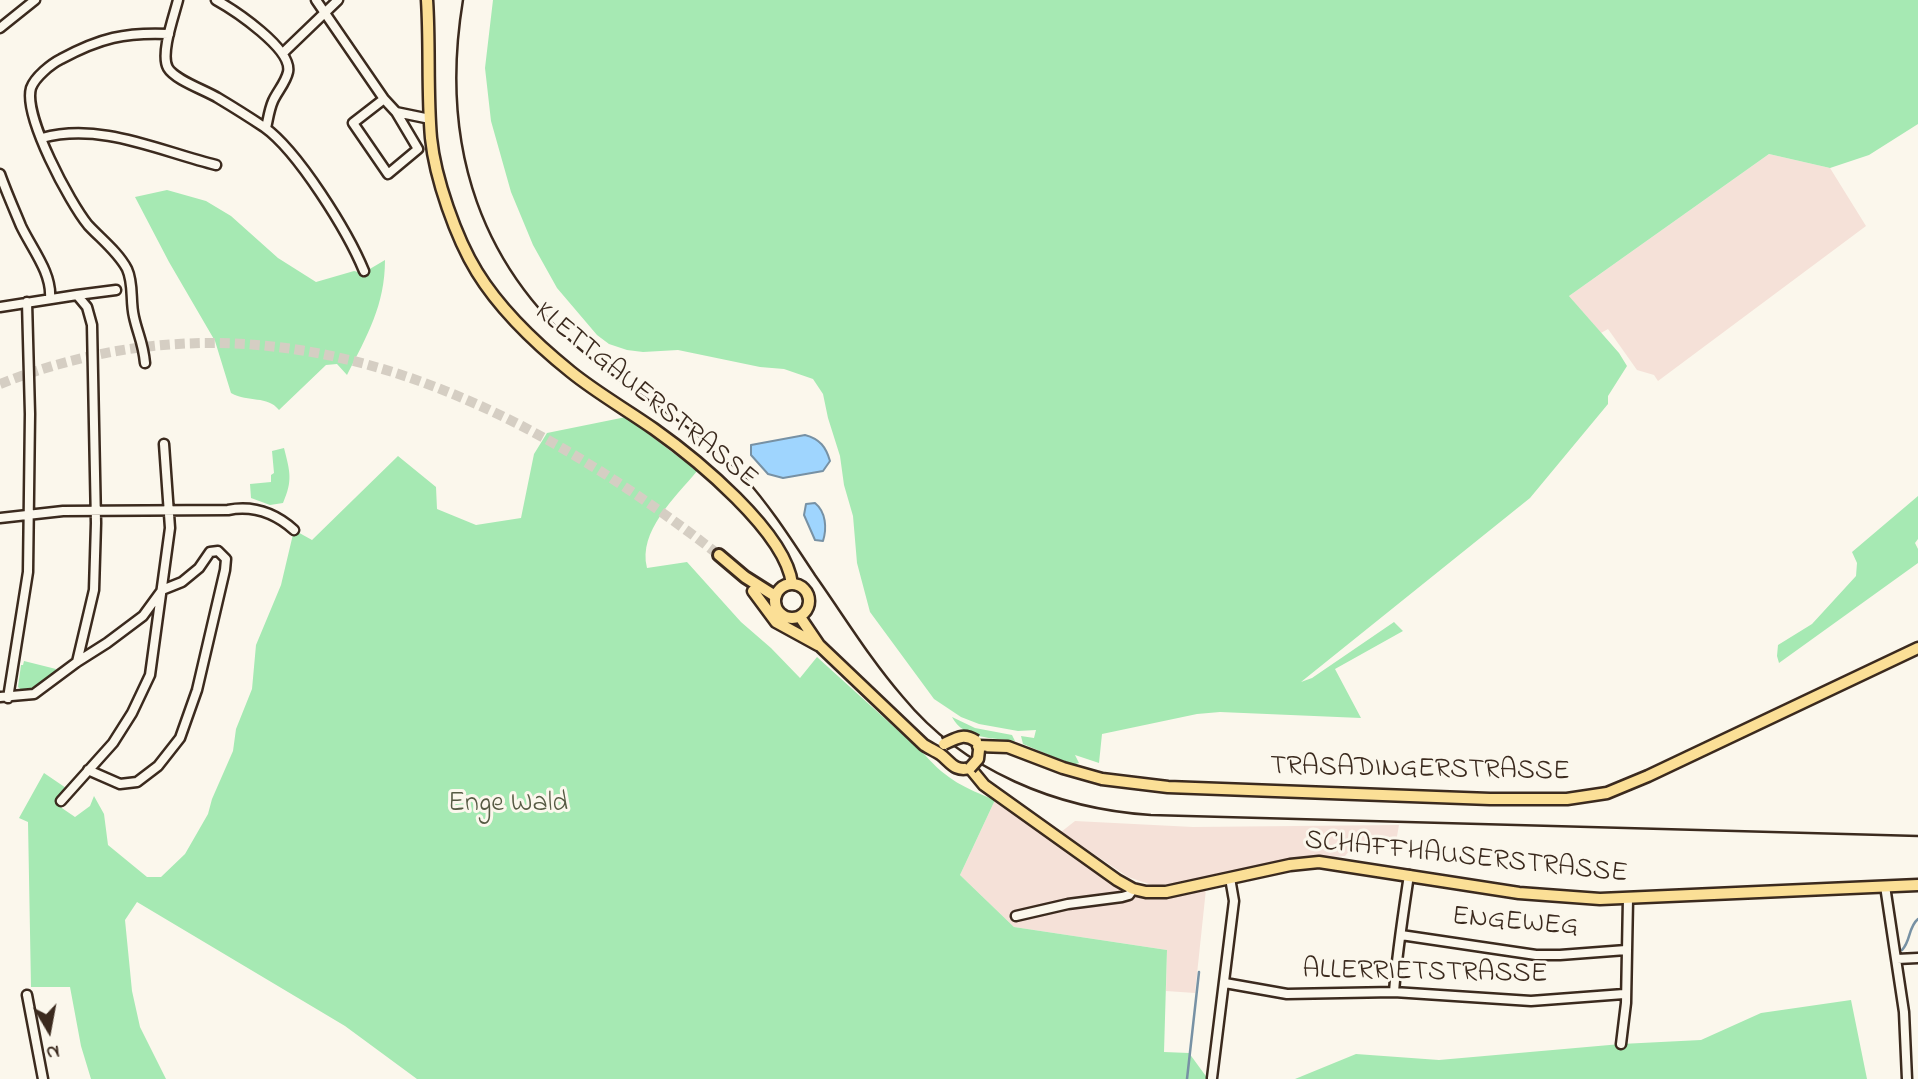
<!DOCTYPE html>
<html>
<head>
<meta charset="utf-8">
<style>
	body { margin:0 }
	#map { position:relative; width:1918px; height:1079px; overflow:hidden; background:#fbf7ec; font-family:"Indie Flower",sans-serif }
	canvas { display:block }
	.north { position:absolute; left:14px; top:995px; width:70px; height:70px; -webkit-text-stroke:5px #fbf7ec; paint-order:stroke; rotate:170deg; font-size:19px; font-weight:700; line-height:28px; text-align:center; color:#3b2a1e }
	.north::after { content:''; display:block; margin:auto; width:24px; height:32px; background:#3b2a1e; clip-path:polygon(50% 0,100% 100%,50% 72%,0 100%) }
</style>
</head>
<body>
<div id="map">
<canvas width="1918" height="1079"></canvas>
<div class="north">N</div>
</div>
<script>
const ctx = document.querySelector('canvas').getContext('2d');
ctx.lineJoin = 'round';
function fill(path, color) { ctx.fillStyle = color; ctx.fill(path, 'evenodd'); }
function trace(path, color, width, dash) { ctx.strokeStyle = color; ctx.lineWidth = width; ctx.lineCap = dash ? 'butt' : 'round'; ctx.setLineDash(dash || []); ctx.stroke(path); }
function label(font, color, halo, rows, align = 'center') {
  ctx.font = font + ' "Indie Flower",sans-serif'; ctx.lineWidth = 6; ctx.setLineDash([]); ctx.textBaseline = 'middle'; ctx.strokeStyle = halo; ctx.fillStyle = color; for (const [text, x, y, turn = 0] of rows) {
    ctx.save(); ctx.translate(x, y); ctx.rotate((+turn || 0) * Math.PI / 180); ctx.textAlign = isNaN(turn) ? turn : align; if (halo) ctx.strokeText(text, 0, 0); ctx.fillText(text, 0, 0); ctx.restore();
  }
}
fill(new Path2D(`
	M 1769,154 L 1830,168 L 1866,226 L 1658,381 L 1654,375 L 1637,370 L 1608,329 L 1601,333 L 1569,296 Z
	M 995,800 L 1125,888 L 1180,893 L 1206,889 L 1195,993 L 1166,991 L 1167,950 L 1014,927 L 960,875 Z
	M 1075,821 L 1193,827 L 1399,825 L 1396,842 L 1357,842 L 1345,856 L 1274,862 L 1205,879 L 1155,886 L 1128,877 L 1061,832 Z`), '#f5e1d8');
fill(new Path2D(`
	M 493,0 L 1918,0 L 1918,124 L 1869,155 L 1830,168 L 1769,154 L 1569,296 L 1619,353 L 1627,366 L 1608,396 L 1608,404 L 1530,498 L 1301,682 L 1312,678 L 1394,622 L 1403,631 L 1335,669 L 1361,718 L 1220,712 L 1197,714 L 1102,734 L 1099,763 L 1075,755 L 1079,763 L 1073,765 L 1023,744 L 1021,736 L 1034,738 L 1036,730 L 1018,731 L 979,724 L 961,717 L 934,699 L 870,612 L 857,563 L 853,516 L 844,485 L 840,456 L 828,418 L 823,394 L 813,379 L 784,369 L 760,367 L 678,350 L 643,352 L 627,350 L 609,344 L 597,335 L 557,288 L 533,245 L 511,192 L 491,121 L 485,68 Z
	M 167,190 L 206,201 L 231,216 L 278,258 L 316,282 L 354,271 L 363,273 L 385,260 C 385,305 367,336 347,375 L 337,364 L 326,365 L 279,410 C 267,395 249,403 231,393 L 215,341 L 169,262 L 135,197 Z
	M 626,417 L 697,471 C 675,498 638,531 647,568 L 687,562 L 741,622 L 771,648 L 800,678 L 817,657 L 925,755 C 947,780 965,788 995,800 L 960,875 L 1014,927 L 1167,950 L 1164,1052 L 1189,1053 L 1208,1079 L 417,1079 L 345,1026 L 137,902 L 125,920 L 132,991 L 140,1027 L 166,1079 L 91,1079 L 81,1046 L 70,987 L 31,987 L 28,822 L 19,818 L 44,773 L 69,790 L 56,804 L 75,817 L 90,806 L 94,796 L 104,814 L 108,845 L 147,877 L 161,877 L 185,854 L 208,814 L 212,799 L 233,751 L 236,729 L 252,689 L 256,645 L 281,585 L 294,530 L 312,540 L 398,456 L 436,487 L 437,509 L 476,525 L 521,518 L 534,454 L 547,433 Z
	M 284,448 C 290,472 293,480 283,503 L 270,505 L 251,498 L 250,484 L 271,482 L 271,475 L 274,473 L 272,451 Z
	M 1918,496 L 1918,539 L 1915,543 L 1918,549 L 1918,563 L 1779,663 L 1777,656 L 1778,645 L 1812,624 L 1856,576 L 1857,563 L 1852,552 Z
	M 24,661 L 56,669 L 53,676 L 24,692 L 18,687 L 21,665 L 23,665 Z
	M 952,717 L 975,728 L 1012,735 L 1015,741 C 994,738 963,739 952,717 Z
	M 1851,1000 L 1867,1079 L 1295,1079 L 1356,1054 L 1439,1060 L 1621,1044 L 1701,1040 L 1761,1013 Z`), '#a6e9b3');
const water = new Path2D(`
	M 805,435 C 820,439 826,447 830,461 L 823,471 L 783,478 L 768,474 L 751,455 L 751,445 Z
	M 815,503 C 826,512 827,528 823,541 L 815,540 L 804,515 L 806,504 Z`);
fill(water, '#9fd5fe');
trace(water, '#7791a4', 2);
trace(new Path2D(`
	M 1902,950 C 1911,941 1908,927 1918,919
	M 1187,1079 L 1199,972`), '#7791a4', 2.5);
trace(new Path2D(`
	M 0,384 C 267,279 507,390 719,555`), '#d5cec3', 10, [10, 5]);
const minor = new Path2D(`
	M 178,0 C 174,16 160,54 168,68 C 175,80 205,90 218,98 C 233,107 249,117 264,127 C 298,151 348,232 364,271
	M 216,0 C 234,10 293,49 288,72 C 286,82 277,92 273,101 C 269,110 268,120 266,128
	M 316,0 L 384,99 L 396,112 L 430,119
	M 0,28 L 35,0
	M 284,52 L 338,0
	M 384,99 L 353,123 L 388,174 L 418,149 L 396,112
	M 42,138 C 101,122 159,151 216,165
	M 0,174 C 6,191 14,209 21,226 C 32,249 52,273 50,298
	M 77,295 L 116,290
	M 0,307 L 77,295 L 87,307 L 92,325 L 96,523 L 94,590 L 77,662
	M 145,363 C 143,342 138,335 134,317 C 130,301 134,284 127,269 C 118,252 101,239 88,225 C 70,203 23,116 31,88 C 35,77 51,64 61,59 C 100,38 125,32 169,34
	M 0,518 L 63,511 L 228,510 C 254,505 275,513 294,530
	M 0,697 L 34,694 L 77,662 L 107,643 L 143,616 L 162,590 L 182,582 L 199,568 L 210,552 L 218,551 L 226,559 L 225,570 L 197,690 L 180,738 L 158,766 L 137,782 L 120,784 L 88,770
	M 8,698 L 28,572 L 30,414 L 27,302
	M 61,801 L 113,743 L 132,713 L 150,675 L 170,528 L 164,444
	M 1885,886 L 1904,1012 L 1907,1079
	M 1016,916 L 1068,904 L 1122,897 L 1129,895 L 1133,889
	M 1401,935 L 1536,955 L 1560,955 L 1626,950
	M 1897,959 L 1918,958
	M 1225,983 L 1287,994 L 1394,992 L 1531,1001 L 1624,994
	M 1394,992 C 1397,953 1403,915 1409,875
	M 27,995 L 43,1079
	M 1621,1044 L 1626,1003 L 1628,899
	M 1212,1078 L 1234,901 L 1230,878`);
const major = new Path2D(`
	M 427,0 C 430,46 427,92 431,138 C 435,178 456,238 477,272 C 501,311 535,343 571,372 C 597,393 627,410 654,429 C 695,458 786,532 792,584
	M775 601a17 17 0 1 1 34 0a17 17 0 1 1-34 0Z
	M 753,591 L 776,622 L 818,645
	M 800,617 L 819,645 L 924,745 C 929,748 935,751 940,754 C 951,762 954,772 970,768 L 984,785 L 1117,880 L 1133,889 L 1146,892 L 1166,892 L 1290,865 L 1319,862 L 1519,893 L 1600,899 L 1918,885
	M 978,746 L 1008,747 L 1063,768 L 1102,779 L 1168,787 L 1490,799 L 1567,799 L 1607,793 L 1648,776 L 1918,648`);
const highway = new Path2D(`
	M 719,555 L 745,577 L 775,596`);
trace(minor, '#3b2a1e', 13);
trace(major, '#3b2a1e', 15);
trace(highway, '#3b2a1e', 16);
trace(minor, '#fbf7ec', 8);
trace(major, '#fbdf96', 10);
trace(highway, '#fbdf96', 10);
trace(new Path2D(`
	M 463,0 C 439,145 479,272 598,364 C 647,402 702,431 744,477 C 771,507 793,542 815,575 C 844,616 870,659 903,697 C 964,771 1057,809 1151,815 L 1918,836`), '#3b2a1e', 2.5);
const majorBridge = new Path2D(`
	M 944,744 C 957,738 963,733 976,741
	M 970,768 L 978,759 L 979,750`);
trace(majorBridge, '#3b2a1e', 15, []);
trace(majorBridge, '#fbdf96', 10);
label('28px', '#3b2a1e', '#fbf7ec', [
	["KLETTGAUERSTRASSE",645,397,39],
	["TRASADINGERSTRASSE",1420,771,1],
	["SCHAFFHAUSERSTRASSE",1466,859,6],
	["ENGEWEG",1515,924,5],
	["ALLERRIETSTRASSE",1425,974,1]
]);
label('28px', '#565a43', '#fbf7ec', [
	["Enge Wald",508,805]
]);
</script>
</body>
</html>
